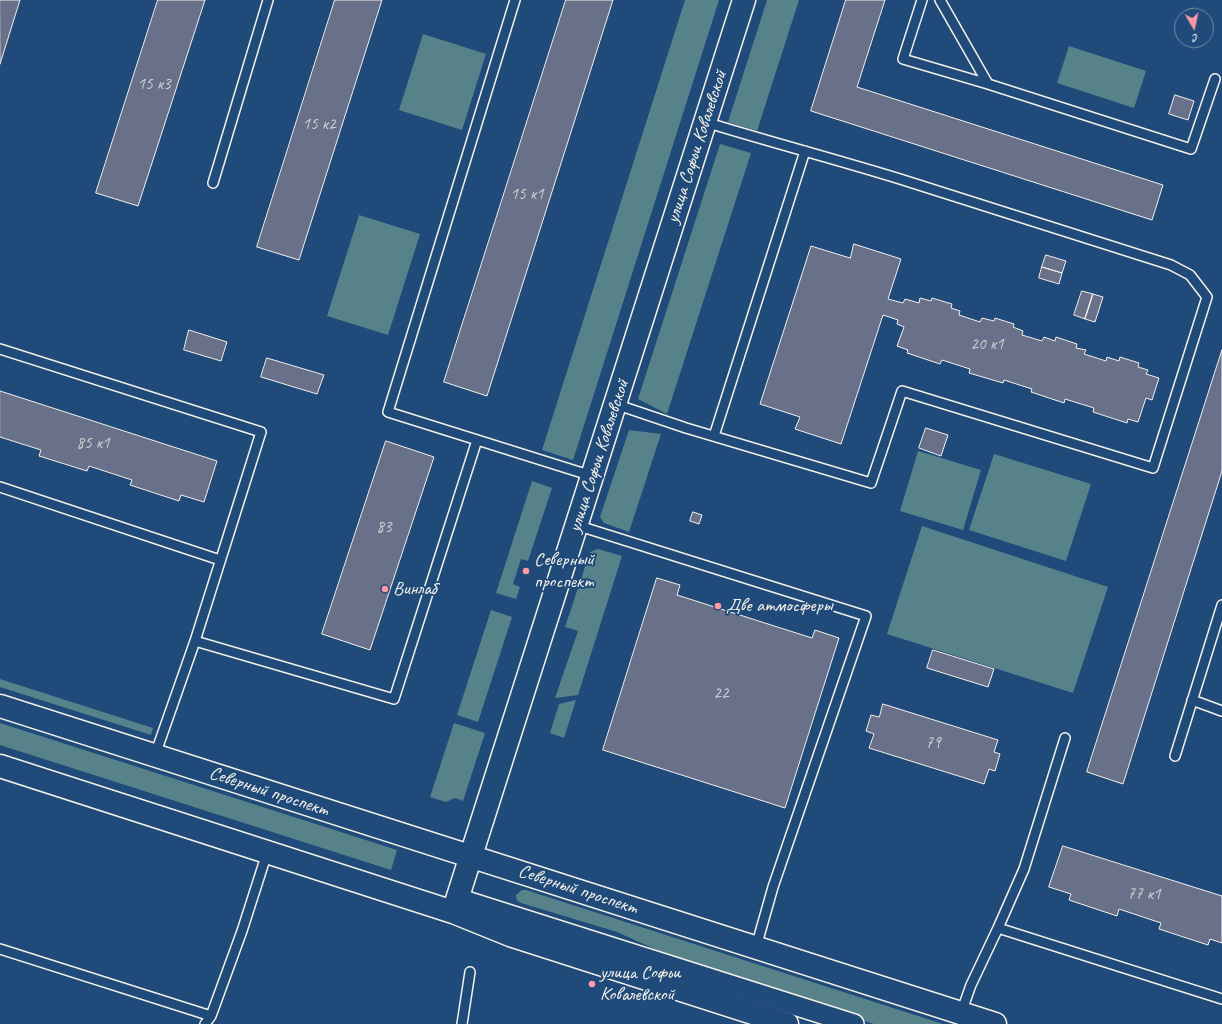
<!DOCTYPE html>
<html>
<head>
<meta charset="utf-8">
<style>
	body { margin:0 }
	#map { position:relative; width:1222px; height:1024px; overflow:hidden; background:#1f4a7a; font-family:Caveat,sans-serif }
	canvas { display:block }
	.north { position:absolute; left:1174px; top:8px; width:40px; height:40px; box-sizing:border-box; background:#1f4a7a; border:1px solid #748da6; border-radius:50%; rotate:171deg; font-size:11px; font-weight:700; line-height:16px; text-align:center; color:#f4f1e8 }
	.north::after { content:''; display:block; margin:auto; width:14px; height:18px; background:#ff9aa2; clip-path:polygon(50% 0,100% 100%,50% 72%,0 100%) }
</style>
</head>
<body>
<div id="map">
<canvas width="1222" height="1024"></canvas>
<div class="north">С</div>
</div>
<script>
const ctx = document.querySelector('canvas').getContext('2d');
ctx.lineJoin = 'round';
function fill(path, color) { ctx.fillStyle = color; ctx.fill(path, 'evenodd'); }
function trace(path, color, width, dash) { ctx.strokeStyle = color; ctx.lineWidth = width; ctx.lineCap = dash ? 'butt' : 'round'; ctx.setLineDash(dash || []); ctx.stroke(path); }
function label(font, color, halo, rows, align = 'center') {
  ctx.font = font + ' Caveat,sans-serif'; ctx.lineWidth = 4; ctx.setLineDash([]); ctx.textBaseline = 'middle'; ctx.strokeStyle = halo; ctx.fillStyle = color; for (const [text, x, y, turn = 0] of rows) {
    ctx.save(); ctx.translate(x, y); ctx.rotate((+turn || 0) * Math.PI / 180); ctx.textAlign = isNaN(turn) ? turn : align; if (halo) ctx.strokeText(text, 0, 0); ctx.fillText(text, 0, 0); ctx.restore();
  }
}
fill(new Path2D(`
	M 685,0 L 719,0 L 573,460 L 542,450 Z
	M 767,0 L 799,0 L 757,131 L 728,122 Z
	M 423,34 L 486,54 L 462,130 L 399,110 Z
	M 1069,46 L 1146,71 L 1134,108 L 1057,83 Z
	M 720,144 L 751,153 L 667,414 L 638,399 Z
	M 359,215 L 420,234 L 388,335 L 327,316 Z
	M 629,430 L 661,434 L 629,532 L 604,523 L 600,517 Z
	M 918,451 L 981,470 L 963,530 L 900,511 Z
	M 994,454 L 1091,484 L 1066,561 L 969,530 Z
	M 532,481 L 552,488 L 528,561 L 521,559 L 513,584 L 520,587 L 516,599 L 496,593 Z
	M 922,526 L 1108,587 L 1073,693 L 887,634 Z
	M 598,549 L 622,556 L 578,695 L 555,698 L 578,631 L 565,627 L 590,552 Z
	M 491,610 L 512,617 L 478,722 L 457,715 Z
	M 0,679 L 153,728 L 151,735 L 0,687 Z
	M 576,700 L 564,738 L 550,733 L 559,704 Z
	M 0,723 L 397,850 L 391,870 L 0,745 Z
	M 454,723 L 485,733 L 463,801 L 455,798 L 446,802 L 430,797 Z
	M 522,890 L 526,890 L 943,1024 L 874,1024 L 690,965 L 617,932 L 521,903 C 517,901 516,899 516,895 Z`), '#588289');
const building = new Path2D(`
	M 0,0 L 20,0 L 0,64 Z
	M 158,0 L 205,0 L 138,206 L 96,193 Z
	M 335,0 L 382,0 L 299,260 L 257,247 Z
	M 566,0 L 613,0 L 487,396 L 444,382 Z
	M 846,0 L 885,0 L 857,87 L 1163,185 L 1152,220 L 811,111 Z
	M 1175,95 L 1194,101 L 1188,120 L 1169,114 Z
	M 854,244 L 901,259 L 888,299 L 903,303 L 905,299 L 919,303 L 920,298 L 931,301 L 932,298 L 952,304 L 951,308 L 960,311 L 959,315 L 980,322 L 982,318 L 994,321 L 995,318 L 1014,324 L 1013,327 L 1023,331 L 1022,335 L 1042,341 L 1044,337 L 1055,341 L 1056,337 L 1077,344 L 1076,348 L 1086,350 L 1084,354 L 1106,361 L 1107,357 L 1119,361 L 1120,357 L 1139,363 L 1138,367 L 1148,370 L 1146,374 L 1159,378 L 1152,400 L 1146,398 L 1138,422 L 1128,419 L 1127,423 L 1093,412 L 1094,408 L 1065,399 L 1064,403 L 1031,392 L 1032,389 L 1004,380 L 1003,383 L 969,373 L 970,369 L 942,360 L 940,364 L 907,353 L 908,350 L 897,346 L 904,327 L 897,324 L 898,320 L 883,315 L 841,444 L 795,429 L 800,417 L 760,404 L 811,246 L 850,258 Z
	M 1046,255 L 1066,261 L 1062,273 L 1042,267 Z
	M 1042,267 L 1062,273 L 1059,284 L 1039,278 Z
	M 1082,291 L 1093,294 L 1085,319 L 1074,315 Z
	M 1093,294 L 1103,297 L 1095,322 L 1085,319 Z
	M 189,330 L 227,342 L 221,361 L 184,350 Z
	M 1222,350 L 1222,471 L 1123,784 L 1087,772 Z
	M 267,358 L 324,375 L 317,394 L 261,377 Z
	M 0,391 L 217,461 L 204,502 L 181,495 L 179,501 L 130,485 L 132,480 L 89,466 L 87,471 L 39,456 L 41,450 L 0,437 Z
	M 926,428 L 948,435 L 941,456 L 919,448 Z
	M 386,441 L 434,457 L 370,650 L 322,634 Z
	M 693,512 L 702,515 L 699,524 L 690,521 Z
	M 657,578 L 680,585 L 677,595 L 812,638 L 815,630 L 839,638 L 785,808 L 603,750 Z
	M 933,650 L 994,669 L 988,687 L 927,668 Z
	M 883,704 L 998,740 L 994,752 L 1000,754 L 995,771 L 989,769 L 984,784 L 869,748 L 874,734 L 866,731 L 871,715 L 879,717 Z
	M 1063,846 L 1222,896 L 1222,943 L 1210,939 L 1208,945 L 1159,929 L 1161,923 L 1119,909 L 1117,916 L 1069,900 L 1071,894 L 1049,887 Z`);
fill(building, '#68708a');
trace(building, '#f4f1e8', 1);
const lane = new Path2D(`
	M 515,0 L 388,412 L 592,476
	M 922,0 L 903,59 L 988,84
	M 940,0 L 988,84 L 1191,149 L 1215,79
	M 213,183 L 268,0
	M 0,349 L 261,432 L 195,641 L 155,755
	M 615,404 L 686,428 L 871,483 L 902,391 L 1153,468 L 1207,297 L 1190,275 L 1171,265 C 1080,237 990,208 900,179 C 835,159 770,142 705,122
	M 714,436 L 805,151
	M 0,487 L 220,560
	M 576,525 L 866,616 L 773,887 L 756,947
	M 195,641 L 394,699 L 477,440
	M 1192,700 L 1222,711
	M 1175,756 L 1222,605
	M 998,928 L 1024,869 L 1065,738
	M 0,949 L 211,1016
	M 961,1013 L 971,985 L 998,928 L 1222,999
	M 205,1024 L 211,1016 L 242,931 L 267,853
	M 462,1024 L 470,972`);
const street = new Path2D(`
	M 457,898 L 854,1024`);
const secondary = new Path2D(`
	M 0,706 L 995,1024
	M 0,766 L 453,912 L 510,935 L 787,1024
	M 453,912 L 744,0`);
trace(lane, '#f4f1e8', 12);
trace(street, '#f4f1e8', 22);
trace(secondary, '#f4f1e8', 25);
trace(lane, '#1f4a7a', 9);
trace(street, '#1f4a7a', 19);
trace(secondary, '#1f4a7a', 22);
for (const [x, y, r, color] of [
	[526,571,4,"#ff9aa2"],
	[385,589,4,"#ff9aa2"],
	[718,606,4,"#ff9aa2"],
	[592,984,4,"#ff9aa2"]
]) { const dot = new Path2D(); dot.arc(x, y, r, 0, 2 * Math.PI); ctx.fillStyle = color; ctx.fill(dot); trace(dot, '#1f4a7a', 1.5); }
label('17px', '#d1d1d0', null, [
	["15 к3",154,85],
	["15 к2",319,125],
	["15 к1",527,195],
	["20 к1",987,345],
	["85 к1",93,444],
	["83",384,528],
	["22",721,694],
	["79",933,744],
	["77 к1",1144,895]
]);
label('19px', '#f4f1e8', '#1f4a7a', [
	["улица Софьи Ковалевской",697,147,-72],
	["улица Софьи Ковалевской",599,456,-72],
	["Северный проспект",269,792,18],
	["Северный проспект",578,890,18]
]);
label('19px', '#f4f1e8', '#1f4a7a', [
	["Северный",534,560],
	["проспект",534,582],
	["Винлаб",393,589],
	["Две атмосферы",726,606],
	["улица Софьи",600,973],
	["Ковалевской",600,995]
], 'left');
</script>
</body>
</html>
